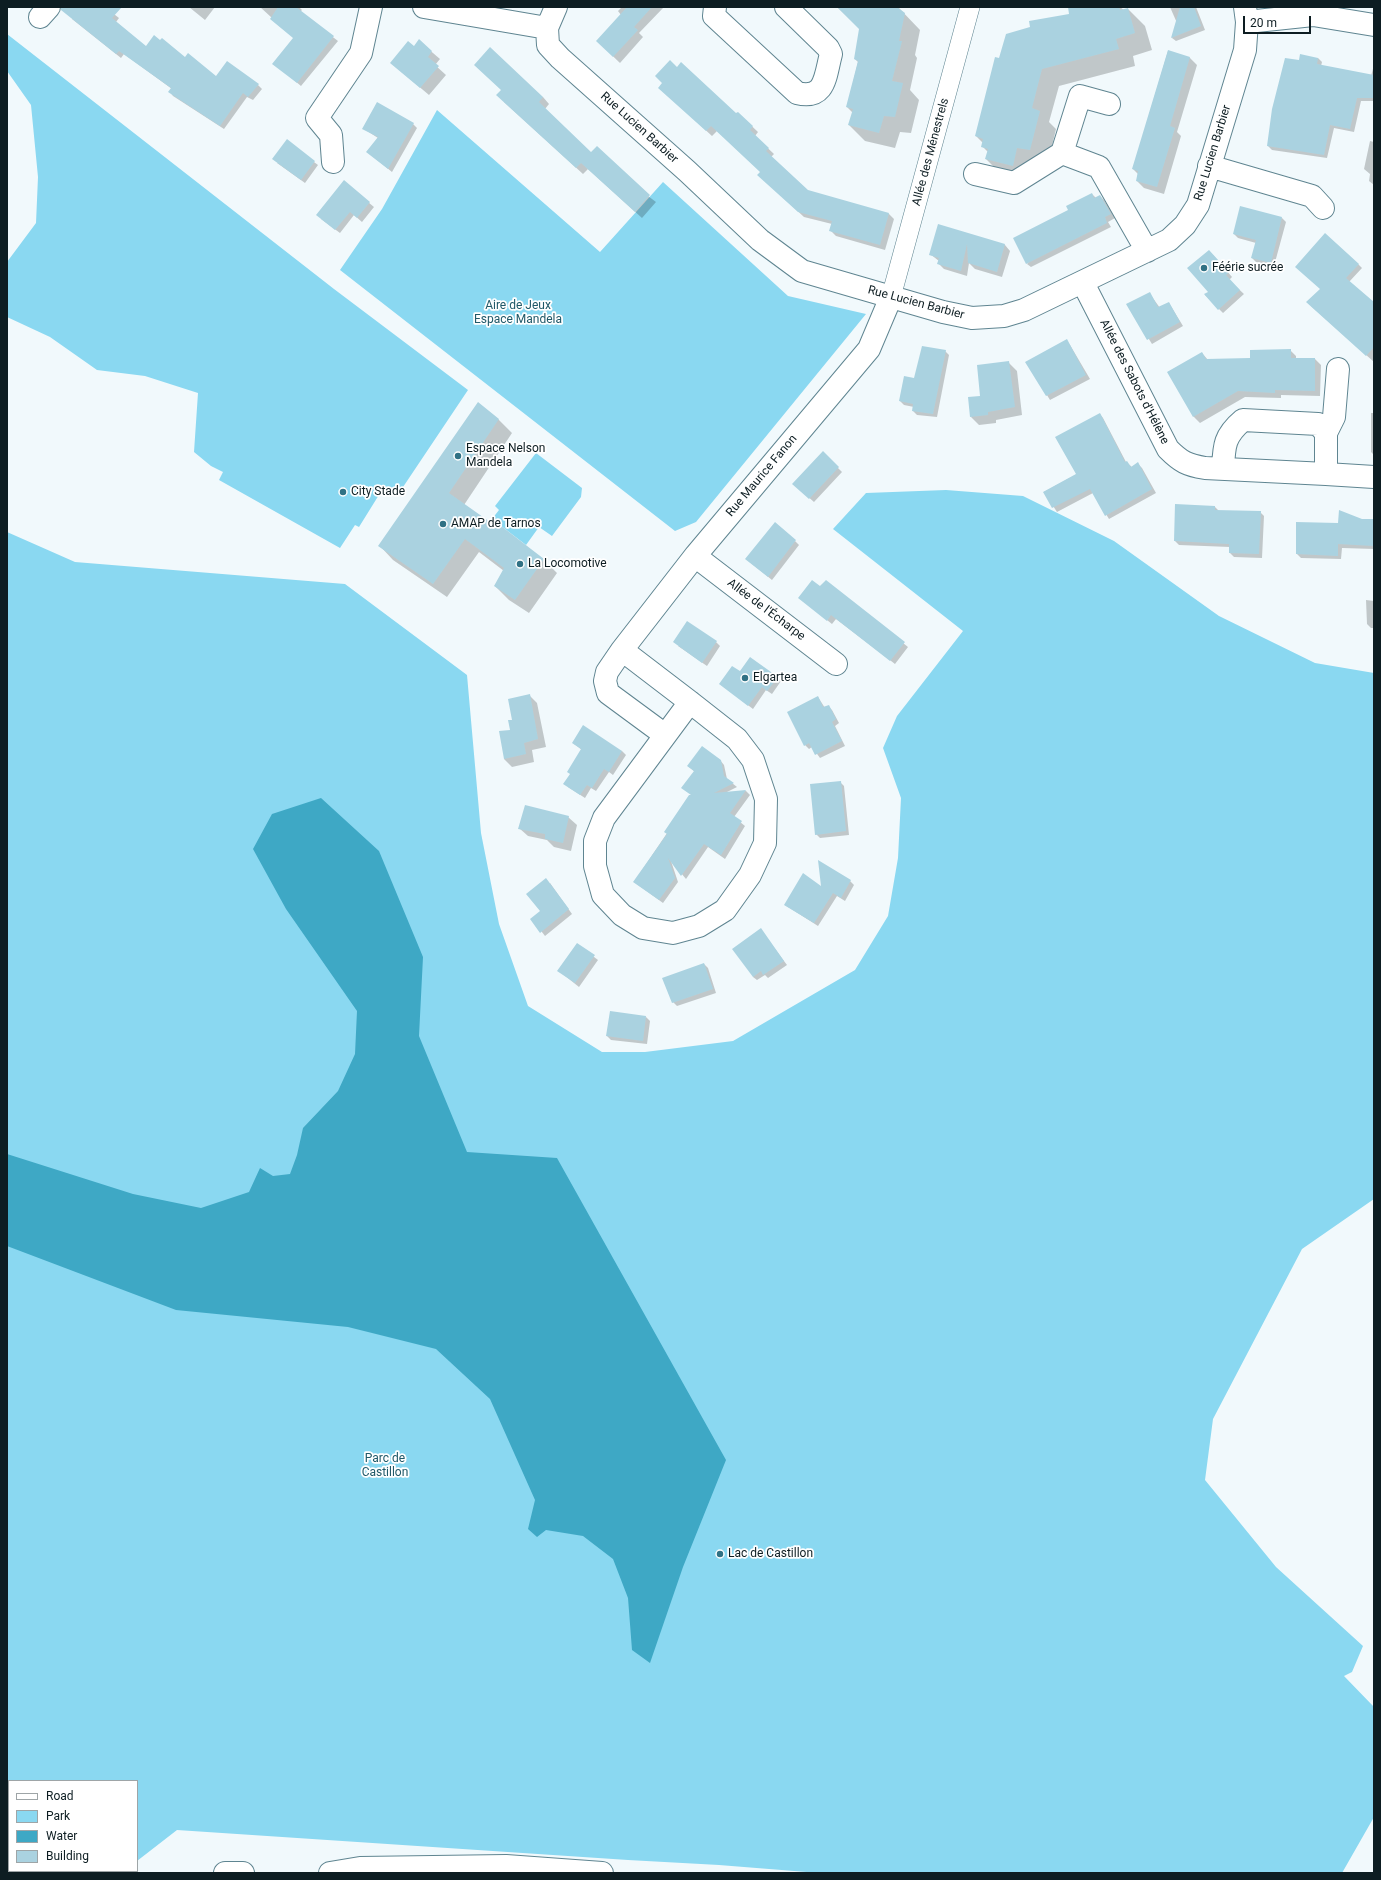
<!DOCTYPE html>
<html>
<head>
<meta charset="utf-8">
<style>
	body { margin:0 }
	#map { position:relative; width:1381px; height:1880px; overflow:hidden; background:#f1f9fc; font-family:Roboto,sans-serif }
	canvas { display:block }
	.frame { position:absolute; inset:0; border:8px solid #0d1d22; pointer-events:none }
	.legend { position:absolute; left:8px; top:1780px; width:130px; height:92px; box-sizing:border-box; background:#fff; border:1px solid #9ea5a7; margin:0; padding:5px 7px; list-style:none; font-size:12px; color:#0d1d22 }
	.legend li { display:flex; align-items:center; gap:8px; height:20px }
	.legend b { width:20px; border:1px solid #9ea5a7 }
	.scale { position:absolute; left:1243px; top:16px; width:68px; height:18px; box-sizing:border-box; border:2px solid #0d1d22; border-top:0; padding-left:5px; font-size:12px; line-height:14px; white-space:nowrap; color:#0d1d22; -webkit-text-stroke:3px #fff; paint-order:stroke }
</style>
</head>
<body>
<div id="map">
<canvas width="1381" height="1880"></canvas>
<div class="frame"></div>
<ul class="legend">
<li><b style="height:5px;background:#fff"></b>Road</li>
<li><b style="height:11px;background:#8ad8f1"></b>Park</li>
<li><b style="height:11px;background:#3ea8c5"></b>Water</li>
<li><b style="height:11px;background:#aad2e0"></b>Building</li>
</ul>
<div class="scale">20 m</div>
</div>
<script>
const ctx = document.querySelector('canvas').getContext('2d');
ctx.lineJoin = 'round';
function fill(path, color) { ctx.fillStyle = color; ctx.fill(path, 'evenodd'); }
function trace(path, color, width, dash) { ctx.strokeStyle = color; ctx.lineWidth = width; ctx.lineCap = dash ? 'butt' : 'round'; ctx.setLineDash(dash || []); ctx.stroke(path); }
function label(font, color, halo, rows, align = 'center') {
  ctx.font = font + ' Roboto,sans-serif'; ctx.lineWidth = 3.5; ctx.setLineDash([]); ctx.textBaseline = 'middle'; ctx.strokeStyle = halo; ctx.fillStyle = color; for (const [text, x, y, turn = 0] of rows) {
    ctx.save(); ctx.translate(x, y); ctx.rotate((+turn || 0) * Math.PI / 180); ctx.textAlign = isNaN(turn) ? turn : align; if (halo) ctx.strokeText(text, 0, 0); ctx.fillText(text, 0, 0); ctx.restore();
  }
}
fill(new Path2D(`
	M 7,34 L 334,289 L 468,390 L 397,496 L 382,490 L 359,527 L 355,525 L 340,548 L 219,480 L 223,472 L 211,466 L 194,452 L 198,393 L 145,376 L 97,370 L 50,337 L 7,317 L 7,262 L 36,223 L 38,177 L 31,105 L 7,71 Z
	M 437,110 L 600,252 L 663,182 L 788,296 L 866,314 L 696,522 L 675,531 L 340,270 L 382,209 Z
	M 536,453 L 582,488 L 581,497 L 552,536 L 539,527 L 526,545 L 492,519 L 499,510 L 495,506 Z
	M 946,490 L 1023,496 L 1114,541 L 1219,616 L 1315,663 L 1374,673 L 1374,1199 L 1302,1249 L 1213,1419 L 1205,1480 L 1276,1567 L 1363,1646 L 1352,1672 L 1344,1676 L 1374,1707 L 1374,1817 L 1342,1873 L 819,1873 L 719,1865 L 628,1860 L 177,1830 L 137,1861 L 137,1781 L 9,1781 L 9,1868 L 7,1868 L 7,532 L 75,562 L 345,584 L 467,675 L 481,833 L 499,924 L 528,1006 L 602,1052 L 645,1052 L 733,1041 L 855,970 L 888,916 L 898,858 L 901,798 L 883,748 L 897,716 L 963,631 L 833,529 L 866,493 Z`), '#8ad8f1');
fill(new Path2D(`
	M 321,798 L 379,851 L 423,957 L 419,1036 L 467,1152 L 557,1158 L 726,1460 L 683,1567 L 650,1663 L 632,1650 L 628,1598 L 613,1559 L 583,1536 L 546,1530 L 537,1537 L 528,1529 L 535,1500 L 490,1399 L 436,1349 L 348,1327 L 176,1310 L 7,1246 L 7,1154 L 133,1194 L 201,1208 L 249,1192 L 260,1168 L 273,1176 L 290,1174 L 297,1155 L 303,1128 L 338,1091 L 355,1054 L 357,1011 L 286,909 L 253,849 L 272,814 Z`), '#3ea8c5');
fill(new Path2D(`
	M 75,7 L 105,7 L 119,18 L 116,22 L 146,47 L 185,58 L 216,77 L 258,85 L 262,89 L 253,100 L 247,97 L 224,129 L 173,96 L 170,92 L 172,89 L 124,54 L 121,58 L 72,19 Z
	M 189,7 L 215,7 L 205,20 Z
	M 260,7 L 299,7 L 302,10 L 300,12 L 338,41 L 301,86 L 278,67 L 294,38 Z
	M 622,7 L 664,7 L 639,33 L 643,37 L 620,63 L 597,41 L 621,15 L 618,11 Z
	M 837,7 L 898,7 L 920,30 L 915,55 L 917,58 L 910,90 L 919,100 L 911,133 L 900,132 L 895,148 L 865,141 L 849,125 L 853,113 L 847,107 L 858,62 L 855,59 L 860,29 Z
	M 1069,7 L 1120,7 L 1124,10 L 1128,9 L 1145,26 L 1152,50 L 1133,56 L 1135,66 L 1059,86 L 1049,122 L 1056,129 L 1047,167 L 1003,176 L 986,159 L 988,152 L 982,146 L 983,143 L 976,136 L 1000,59 L 1070,15 Z
	M 1170,7 L 1196,7 L 1205,30 L 1176,41 L 1172,38 L 1177,23 Z
	M 419,41 L 440,59 L 435,65 L 446,75 L 429,95 L 391,63 L 414,47 Z
	M 1168,51 L 1190,58 L 1197,65 L 1177,132 L 1181,136 L 1164,194 L 1144,188 L 1137,181 L 1138,174 L 1133,169 Z
	M 1318,58 L 1322,62 L 1321,66 L 1371,76 L 1374,65 L 1374,101 L 1361,101 L 1354,132 L 1334,128 L 1327,158 L 1272,150 L 1268,146 L 1300,62 Z
	M 502,90 L 543,97 L 549,104 L 545,109 L 591,153 L 656,202 L 642,218 L 588,169 L 583,174 L 504,102 Z
	M 665,93 L 736,115 L 738,113 L 758,132 L 755,136 L 774,154 L 771,157 L 808,191 L 889,214 L 894,219 L 885,250 L 836,236 L 830,230 L 832,224 L 804,217 L 764,180 L 761,172 L 717,131 L 712,136 Z
	M 413,124 L 417,128 L 392,172 L 371,155 L 378,138 L 364,129 Z
	M 1370,141 L 1374,142 L 1374,185 L 1369,181 L 1370,174 L 1364,169 Z
	M 314,162 L 318,165 L 305,183 L 277,163 Z
	M 344,182 L 374,207 L 362,222 L 354,215 L 340,233 L 321,219 Z
	M 1092,194 L 1096,198 L 1100,196 L 1104,200 L 1115,218 L 1108,222 L 1111,227 L 1031,267 L 1027,264 L 1070,210 Z
	M 1282,218 L 1286,222 L 1274,266 L 1256,262 L 1252,258 L 1256,243 L 1238,238 L 1234,234 Z
	M 939,225 L 1005,245 L 1010,251 L 1002,277 L 975,269 L 969,263 L 967,276 L 944,269 L 938,263 L 939,261 L 930,254 Z
	M 1213,255 L 1232,277 L 1229,280 L 1244,294 L 1223,313 L 1205,295 L 1210,292 Z
	M 1358,264 L 1362,268 L 1349,282 L 1374,303 L 1374,362 L 1311,306 Z
	M 1150,294 L 1160,308 L 1169,303 L 1183,326 L 1152,344 L 1127,304 Z
	M 1066,341 L 1070,345 L 1090,379 L 1050,400 L 1027,363 Z
	M 1290,350 L 1296,356 L 1296,359 L 1315,359 L 1321,365 L 1320,396 L 1281,395 L 1281,398 L 1245,397 L 1200,423 L 1194,417 L 1168,372 L 1202,353 L 1208,360 L 1251,359 Z
	M 945,351 L 949,355 L 937,417 L 917,415 L 913,411 L 914,407 L 904,405 L 900,401 L 915,379 Z
	M 1008,362 L 1017,371 L 1022,415 L 996,420 L 996,423 L 979,425 L 971,417 L 981,397 Z
	M 1371,413 L 1374,413 L 1374,455 L 1371,452 Z
	M 1100,414 L 1103,418 L 1126,462 L 1132,467 L 1138,464 L 1142,468 L 1156,493 L 1109,519 L 1093,493 L 1057,512 L 1044,492 L 1077,474 Z
	M 498,419 L 512,433 L 464,505 L 490,523 L 492,521 L 544,560 L 557,573 L 529,613 L 509,600 L 495,586 L 504,571 L 479,552 L 447,597 L 393,560 L 380,546 Z
	M 823,453 L 842,472 L 814,502 L 798,488 Z
	M 1215,507 L 1219,511 L 1260,512 L 1264,516 L 1262,558 L 1234,557 L 1230,553 L 1230,547 L 1179,545 L 1175,541 Z
	M 1362,520 L 1374,520 L 1374,549 L 1342,548 L 1341,559 L 1301,558 L 1297,554 L 1297,523 L 1339,524 Z
	M 795,541 L 799,545 L 772,580 L 746,559 Z
	M 826,581 L 908,647 L 895,664 L 836,619 L 832,624 L 803,601 Z
	M 1366,600 L 1374,601 L 1374,628 L 1371,628 L 1367,624 Z
	M 716,642 L 720,646 L 707,666 L 678,646 Z
	M 740,672 L 777,677 L 781,681 L 772,694 L 766,690 L 753,709 L 720,684 Z
	M 529,695 L 537,703 L 546,747 L 532,750 L 534,762 L 512,767 L 504,759 L 513,721 Z
	M 818,697 L 825,708 L 828,706 L 832,710 L 839,723 L 835,726 L 845,746 L 820,758 L 812,747 L 809,749 L 805,745 L 789,713 Z
	M 573,743 L 622,751 L 626,755 L 613,775 L 609,772 L 596,791 L 591,788 L 585,798 L 568,787 L 571,774 L 582,750 Z
	M 720,760 L 724,765 L 727,779 L 737,787 L 725,793 L 746,791 L 750,795 L 734,817 L 745,826 L 725,859 L 708,847 L 686,879 L 671,861 L 678,882 L 663,903 L 634,882 L 692,796 L 695,772 L 688,766 Z
	M 840,782 L 844,786 L 849,835 L 820,838 L 816,834 Z
	M 568,817 L 577,825 L 571,851 L 554,847 L 547,840 L 528,836 L 519,828 Z
	M 850,881 L 854,885 L 845,901 L 837,896 L 818,926 L 785,905 L 822,888 Z
	M 550,883 L 572,914 L 545,936 L 532,919 L 541,911 Z
	M 761,930 L 787,965 L 768,978 L 765,975 L 757,980 L 753,977 Z
	M 577,944 L 598,960 L 579,987 L 559,971 Z
	M 704,964 L 708,968 L 716,993 L 677,1006 L 673,1002 Z
	M 646,1017 L 650,1021 L 647,1044 L 611,1040 L 607,1036 Z`), '#0003');
fill(new Path2D(`
	M 61,7 L 122,7 L 112,18 L 146,46 L 154,35 L 160,40 L 162,38 L 185,57 L 188,53 L 216,76 L 227,61 L 259,84 L 248,97 L 243,93 L 220,126 L 168,92 L 171,88 L 119,51 L 116,54 L 61,10 Z
	M 278,7 L 296,7 L 334,36 L 297,83 L 272,64 L 293,38 L 270,19 Z
	M 627,7 L 652,7 L 634,27 L 638,30 L 613,57 L 596,41 Z
	M 837,7 L 897,7 L 905,13 L 899,41 L 902,41 L 892,81 L 903,83 L 895,117 L 884,116 L 879,133 L 848,125 L 853,109 L 846,107 L 858,61 L 854,59 L 859,29 Z
	M 1068,7 L 1119,7 L 1120,10 L 1128,8 L 1135,33 L 1116,39 L 1119,49 L 1042,69 L 1032,108 L 1040,111 L 1030,150 L 1017,148 L 1013,166 L 985,159 L 988,149 L 981,147 L 983,139 L 975,136 L 995,57 L 999,58 L 1006,34 L 1030,27 L 1029,21 L 1069,14 Z
	M 1180,7 L 1194,7 L 1201,26 L 1171,38 Z
	M 419,39 L 432,51 L 428,57 L 439,66 L 420,88 L 390,63 L 408,41 L 414,46 Z
	M 490,47 L 543,97 L 539,102 L 591,152 L 597,146 L 650,195 L 635,212 L 581,163 L 576,168 L 496,95 L 501,90 L 474,65 Z
	M 1168,50 L 1190,57 L 1170,126 L 1175,128 L 1157,187 L 1136,181 L 1138,171 L 1132,169 Z
	M 1300,54 L 1318,58 L 1317,64 L 1374,75 L 1374,98 L 1357,98 L 1350,129 L 1330,125 L 1324,155 L 1267,146 L 1272,109 L 1285,58 L 1299,60 Z
	M 670,60 L 677,67 L 681,62 L 736,113 L 738,112 L 753,126 L 750,130 L 769,148 L 766,151 L 808,190 L 889,213 L 880,245 L 829,231 L 832,221 L 798,212 L 757,175 L 760,172 L 711,126 L 706,131 L 658,88 L 662,83 L 655,76 Z
	M 377,102 L 414,123 L 388,169 L 366,152 L 378,137 L 362,129 Z
	M 287,139 L 315,161 L 301,180 L 272,159 Z
	M 344,180 L 370,202 L 357,218 L 350,212 L 335,230 L 316,215 Z
	M 1092,193 L 1094,198 L 1100,195 L 1111,214 L 1105,217 L 1107,223 L 1026,264 L 1013,238 L 1068,210 L 1066,206 Z
	M 1240,206 L 1282,217 L 1271,263 L 1251,258 L 1256,240 L 1233,234 Z
	M 938,224 L 1005,244 L 997,272 L 968,263 L 967,244 L 961,271 L 937,264 L 939,258 L 929,255 Z
	M 1325,233 L 1359,264 L 1346,278 L 1374,302 L 1374,347 L 1366,356 L 1306,302 L 1320,289 L 1295,267 Z
	M 1209,250 L 1229,272 L 1226,275 L 1240,290 L 1218,310 L 1204,294 L 1208,292 L 1187,268 Z
	M 1150,292 L 1158,307 L 1169,302 L 1180,322 L 1147,340 L 1126,304 Z
	M 1067,339 L 1086,375 L 1046,396 L 1025,362 Z
	M 922,346 L 946,350 L 933,414 L 912,411 L 913,404 L 899,401 L 904,376 L 914,378 Z
	M 1291,349 L 1291,358 L 1315,358 L 1315,391 L 1275,390 L 1275,393 L 1238,391 L 1193,417 L 1167,372 L 1202,352 L 1206,359 L 1250,358 L 1250,350 Z
	M 1009,361 L 1015,407 L 988,412 L 988,415 L 970,417 L 968,397 L 980,396 L 977,365 Z
	M 478,402 L 499,419 L 449,493 L 490,522 L 492,519 L 544,559 L 515,600 L 494,586 L 504,568 L 465,539 L 433,584 L 378,546 Z
	M 1100,413 L 1125,462 L 1127,461 L 1131,467 L 1138,462 L 1152,489 L 1105,516 L 1090,489 L 1052,508 L 1043,492 L 1076,474 L 1055,437 Z
	M 823,451 L 839,467 L 809,499 L 792,484 Z
	M 1175,504 L 1215,506 L 1215,510 L 1261,511 L 1259,554 L 1229,553 L 1229,544 L 1174,541 Z
	M 1339,510 L 1362,519 L 1374,519 L 1374,546 L 1338,544 L 1338,556 L 1296,554 L 1296,522 L 1338,523 Z
	M 775,522 L 796,540 L 768,577 L 745,559 Z
	M 812,580 L 820,586 L 826,580 L 905,642 L 890,661 L 831,615 L 827,621 L 798,598 Z
	M 687,621 L 717,641 L 702,663 L 673,642 Z
	M 750,657 L 778,677 L 767,691 L 762,687 L 748,706 L 719,684 L 732,666 L 740,671 Z
	M 530,694 L 538,739 L 524,743 L 526,754 L 504,759 L 499,731 L 510,730 L 508,720 L 512,720 L 508,699 Z
	M 818,696 L 823,707 L 829,705 L 836,719 L 832,722 L 842,741 L 815,755 L 809,743 L 804,746 L 787,712 Z
	M 583,725 L 622,751 L 609,772 L 604,769 L 592,788 L 587,785 L 580,795 L 563,784 L 570,774 L 567,772 L 581,749 L 572,743 Z
	M 702,746 L 721,760 L 724,776 L 734,783 L 714,793 L 746,790 L 730,813 L 742,821 L 721,855 L 704,844 L 681,876 L 668,858 L 675,878 L 659,900 L 633,882 L 667,834 L 664,832 L 689,795 L 691,795 L 681,788 L 694,771 L 687,766 Z
	M 841,781 L 846,831 L 815,835 L 810,784 Z
	M 525,805 L 569,816 L 563,843 L 545,839 L 545,834 L 518,829 Z
	M 818,860 L 851,880 L 841,898 L 833,893 L 814,923 L 784,905 L 803,873 L 821,886 Z
	M 546,878 L 569,909 L 540,933 L 530,919 L 540,911 L 526,894 Z
	M 761,928 L 784,961 L 763,975 L 761,971 L 753,977 L 732,949 Z
	M 577,943 L 595,955 L 575,983 L 557,971 Z
	M 704,963 L 713,989 L 672,1003 L 662,978 Z
	M 610,1011 L 646,1016 L 643,1041 L 606,1036 Z`), '#aad2e0');
const pedestrian = new Path2D(`
	M 891,297 L 970,7`);
const minor = new Path2D(`
	M 424,7 L 547,28
	M 556,7 L 547,28 L 548,45 L 560,58 L 687,171 L 760,240 L 802,271 L 943,312 L 972,318 L 1004,316 L 1024,310 L 1169,240 L 1185,225 L 1198,205 L 1245,50 L 1247,22 L 1245,7
	M 715,7 L 714,16 L 797,93 C 826,100 825,76 831,54 L 828,48 L 786,7
	M 40,17 L 49,7
	M 1247,22 L 1313,15 L 1374,25
	M 1062,153 L 1099,167 L 1147,251
	M 333,162 L 331,135 L 317,118 L 361,53 L 371,7
	M 1209,166 L 1312,196 L 1323,208
	M 975,174 L 1014,183 L 1062,153 L 1080,96 L 1109,104
	M 1083,283 L 1168,449 C 1181,462 1187,465 1205,468 L 1326,474 L 1326,433 L 1318,424 L 1243,420 C 1224,436 1224,446 1223,469
	M 1326,433 L 1334,417 L 1338,369
	M 1326,474 L 1374,477
	M 695,556 L 836,664
	M 622,650 L 695,556 L 869,349 L 891,297
	M 665,735 L 608,693 L 605,681 L 607,672 L 622,650 L 690,702 L 737,739 L 753,760 L 766,799 L 765,843 L 750,875 L 725,910 L 699,926 L 673,933 L 643,928 L 622,915 L 603,895 L 595,866 L 595,841 L 604,818 L 690,702
	M 225,1873 L 243,1873
	M 330,1873 L 360,1868 L 506,1866 L 602,1873`);
trace(pedestrian, '#5f8591', 20);
trace(minor, '#5f8591', 24);
trace(pedestrian, '#fff', 19);
trace(minor, '#fff', 22);
for (const [x, y, r, color] of [
	[1204,268,4,"#307184"],
	[458,456,4,"#307184"],
	[343,492,4,"#307184"],
	[443,524,4,"#307184"],
	[520,564,4,"#307184"],
	[745,678,4,"#307184"],
	[720,1554,4,"#307184"]
]) { const dot = new Path2D(); dot.arc(x, y, r, 0, 2 * Math.PI); ctx.fillStyle = color; ctx.fill(dot); trace(dot, '#fff', 1.5); }
label('12px', '#0d1d22', '#fff', [
	["Rue Lucien Barbier",639,128,42],
	["Allée des Ménestrels",931,152,-75],
	["Rue Lucien Barbier",1213,153,-73],
	["Rue Lucien Barbier",916,303,15],
	["Allée des Sabots d'Hélène",1134,382,63],
	["Rue Maurice Fanon",762,476,-50],
	["Allée de l'Écharpe",766,610,37]
]);
label('12px', '#0d1d22', '#fff', [
	["Féérie sucrée",1212,268],
	["Espace Nelson",466,449],
	["Mandela",466,463],
	["City Stade",351,492],
	["AMAP de Tarnos",451,524],
	["La Locomotive",528,564],
	["Elgartea",753,678],
	["Lac de Castillon",728,1554]
], 'left');
label('12px', '#205969', '#fff', [
	["Aire de Jeux",518,306],
	["Espace Mandela",518,320],
	["Parc de",385,1459],
	["Castillon",385,1473]
]);
</script>
</body>
</html>
